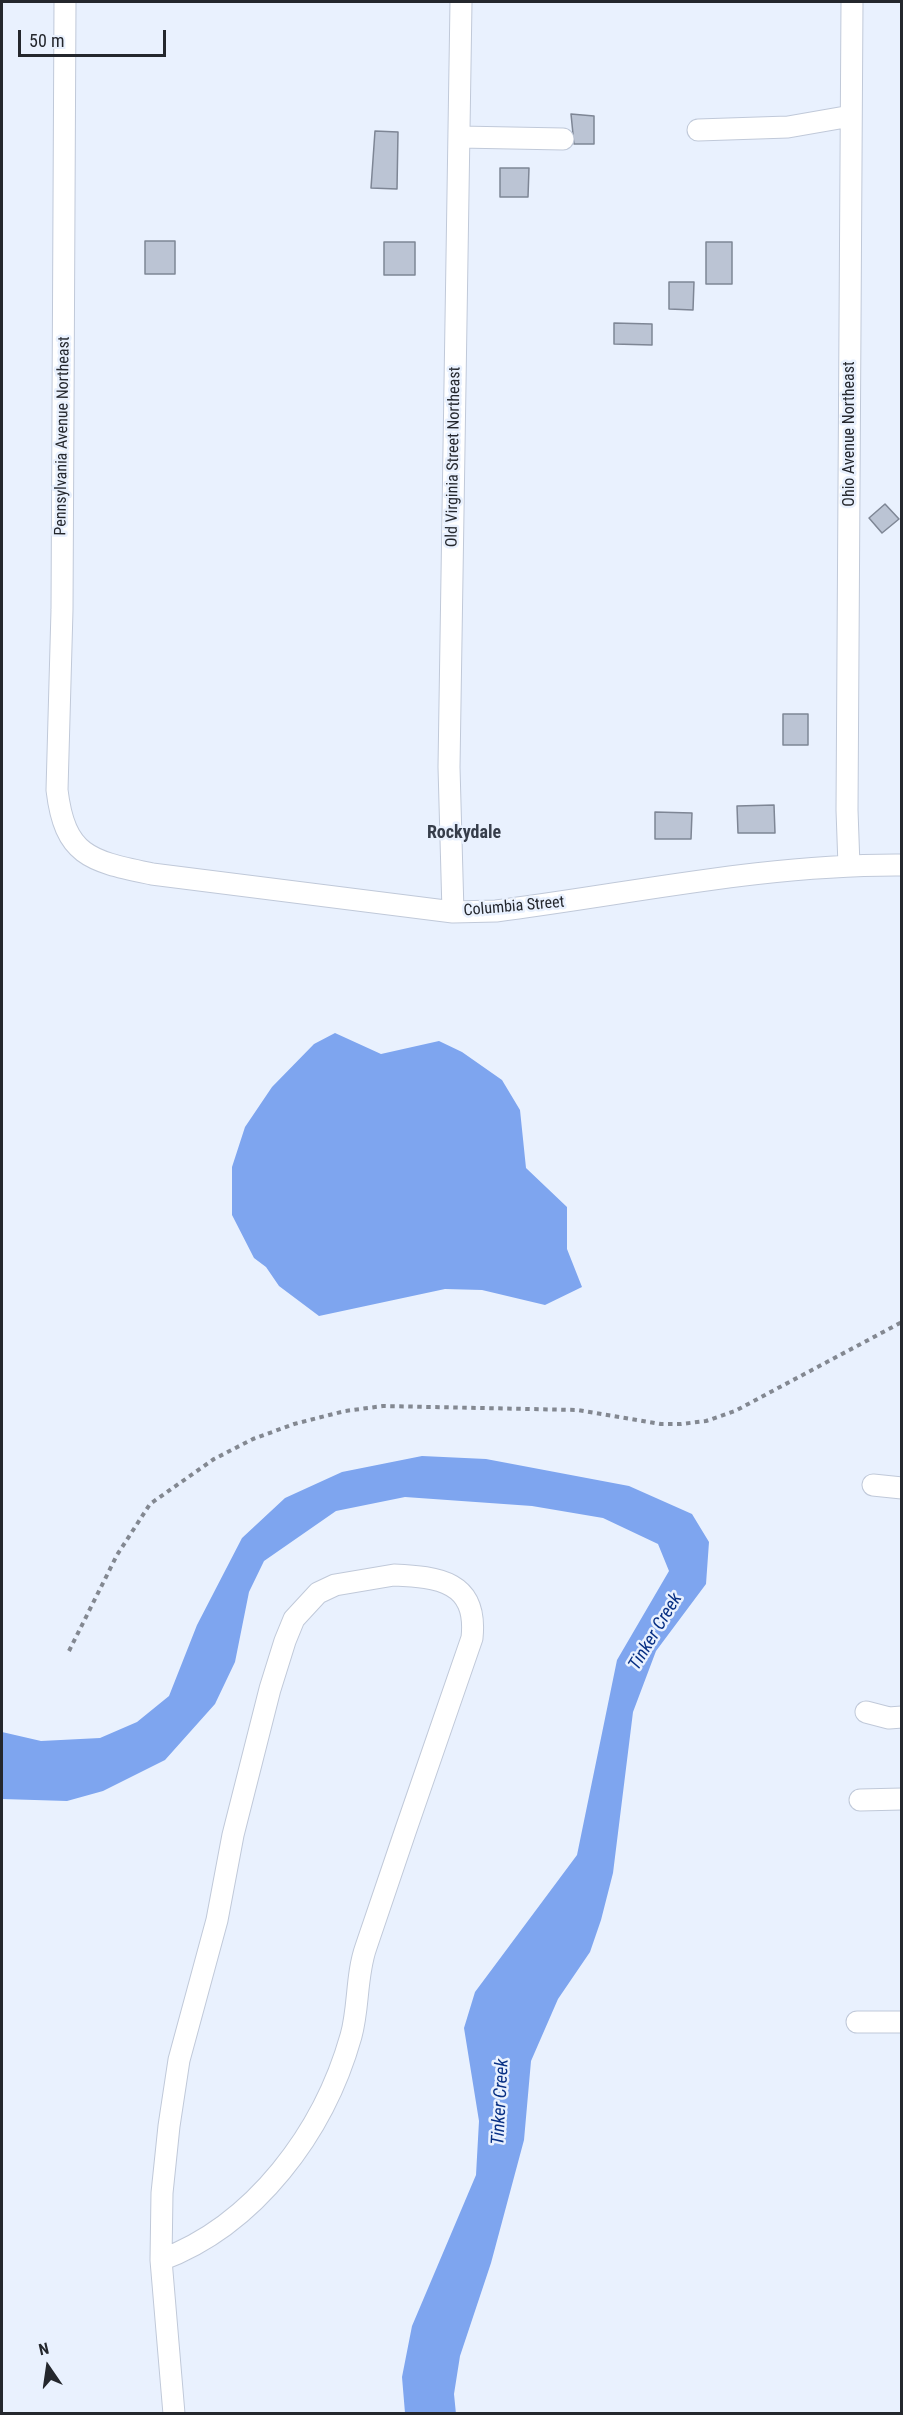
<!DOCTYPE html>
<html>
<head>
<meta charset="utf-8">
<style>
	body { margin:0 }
	#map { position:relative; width:903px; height:2415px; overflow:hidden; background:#e9f1fe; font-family:"Roboto Condensed",sans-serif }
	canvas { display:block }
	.frame { position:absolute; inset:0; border:3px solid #24272d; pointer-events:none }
	.north { position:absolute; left:18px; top:2337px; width:60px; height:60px; -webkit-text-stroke:4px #e9f1fe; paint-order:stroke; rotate:347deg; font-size:16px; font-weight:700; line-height:24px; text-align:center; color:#24272d }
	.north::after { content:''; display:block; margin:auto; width:21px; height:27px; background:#24272d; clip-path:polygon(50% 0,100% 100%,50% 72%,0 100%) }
	.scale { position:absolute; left:18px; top:30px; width:148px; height:27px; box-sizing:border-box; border:3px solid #24272d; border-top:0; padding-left:8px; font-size:18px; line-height:21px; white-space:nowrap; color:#24272d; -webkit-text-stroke:4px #e9f1fe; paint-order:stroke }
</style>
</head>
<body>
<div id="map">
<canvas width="903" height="2415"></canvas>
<div class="frame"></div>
<div class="north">N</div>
<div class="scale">50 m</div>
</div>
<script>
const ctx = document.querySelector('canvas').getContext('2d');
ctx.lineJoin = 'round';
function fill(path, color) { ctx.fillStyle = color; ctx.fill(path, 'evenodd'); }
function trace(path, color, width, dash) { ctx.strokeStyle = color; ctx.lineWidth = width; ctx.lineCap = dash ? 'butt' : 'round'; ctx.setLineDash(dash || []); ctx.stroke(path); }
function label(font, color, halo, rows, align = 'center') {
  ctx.font = font + ' "Roboto Condensed",sans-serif'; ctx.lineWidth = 5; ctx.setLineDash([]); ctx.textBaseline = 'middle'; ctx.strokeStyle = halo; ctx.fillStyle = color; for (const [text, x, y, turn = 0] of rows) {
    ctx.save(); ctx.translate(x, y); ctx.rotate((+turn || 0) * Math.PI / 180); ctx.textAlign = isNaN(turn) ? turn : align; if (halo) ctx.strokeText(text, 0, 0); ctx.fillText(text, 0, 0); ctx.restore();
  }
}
fill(new Path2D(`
	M 335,1033 L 381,1054 L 439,1041 L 462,1052 L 502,1080 L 520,1110 L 526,1168 L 567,1207 L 567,1249 L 582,1287 L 545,1305 L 482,1290 L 445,1289 L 319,1316 L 279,1286 L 266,1267 L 254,1258 L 232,1215 L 232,1167 L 245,1127 L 272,1087 L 314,1044 Z
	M 422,1456 L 486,1459 L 629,1486 L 692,1514 L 709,1542 L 706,1584 L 656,1651 L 633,1712 L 613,1873 L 601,1920 L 590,1952 L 558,1999 L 531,2061 L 524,2140 L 491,2263 L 460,2356 L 454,2394 L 456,2414 L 405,2413 L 402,2377 L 412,2326 L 476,2175 L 479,2121 L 464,2028 L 475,1992 L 577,1855 L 617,1660 L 669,1571 L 658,1544 L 603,1518 L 532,1506 L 405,1497 L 336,1511 L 264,1561 L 249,1592 L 235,1662 L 215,1704 L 165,1760 L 103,1791 L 67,1801 L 2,1799 L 2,1732 L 41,1741 L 100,1738 L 137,1722 L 169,1696 L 197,1625 L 242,1538 L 285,1498 L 342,1472 Z`), '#7ea5ef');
const building = new Path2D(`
	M 571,114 L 594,116 L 594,144 L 574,144 Z
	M 375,131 L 398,132 L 397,189 L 371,188 Z
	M 500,168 L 529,168 L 528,197 L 500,197 Z
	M 145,241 L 175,241 L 175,274 L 145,274 Z
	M 384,242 L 415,242 L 415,275 L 384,275 Z
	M 706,242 L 732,242 L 732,284 L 706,284 Z
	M 669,282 L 694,282 L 693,310 L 669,309 Z
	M 614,323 L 652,324 L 652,345 L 614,344 Z
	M 885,504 L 899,519 L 882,533 L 869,518 Z
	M 783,714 L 808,714 L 808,745 L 783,745 Z
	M 774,805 L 775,833 L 738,833 L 737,806 Z
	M 655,812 L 692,813 L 691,839 L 655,839 Z`);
fill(building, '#bbc4d4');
trace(building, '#7e8695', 1.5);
const minor = new Path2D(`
	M 65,2 L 62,610 L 57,790 C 65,857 91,861 152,874 L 453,912 L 496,911 C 630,894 765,864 902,865
	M 698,130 L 788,127 L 851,116
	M 460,137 L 563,139
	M 849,866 L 847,810 L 852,2
	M 453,912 L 449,767 L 461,2
	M 873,1485 L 902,1488
	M 394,1575 C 438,1577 478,1581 472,1638 C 436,1740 401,1844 366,1947 C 356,1975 359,2008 351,2036 C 324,2132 255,2225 161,2260 L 162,2193 L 169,2126 L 179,2060 L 217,1920 L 233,1835 L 270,1689 L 285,1641 L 294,1619 L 318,1593 L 335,1585 Z
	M 866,1712 L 889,1718 L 902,1717
	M 860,1800 L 902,1799
	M 857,2022 L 902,2022
	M 161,2260 L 174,2414`);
trace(minor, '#c0c9d9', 23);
trace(new Path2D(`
	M 69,1651 L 117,1555 L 150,1504 L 214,1459 L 253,1439 L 294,1424 L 345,1411 L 383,1406 L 578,1410 L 661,1424 L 681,1424 L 706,1421 L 735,1411 L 902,1322`), '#838891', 4, [4.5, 4.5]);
trace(minor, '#fff', 21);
label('16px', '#24272d', '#e9f1fe', [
	["Ohio Avenue Northeast",850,434,-90],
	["Pennsylvania Avenue Northeast",63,436,-89],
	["Old Virginia Street Northeast",454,457,-89],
	["Columbia Street",514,907,-5]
]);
label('bold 18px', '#363d4a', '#e9f1fe', [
	["Rockydale",464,833]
]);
label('italic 18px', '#083084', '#e9f1fe', [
	["Tinker Creek",656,1632,-59],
	["Tinker Creek",501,2102,-87]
]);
</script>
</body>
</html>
